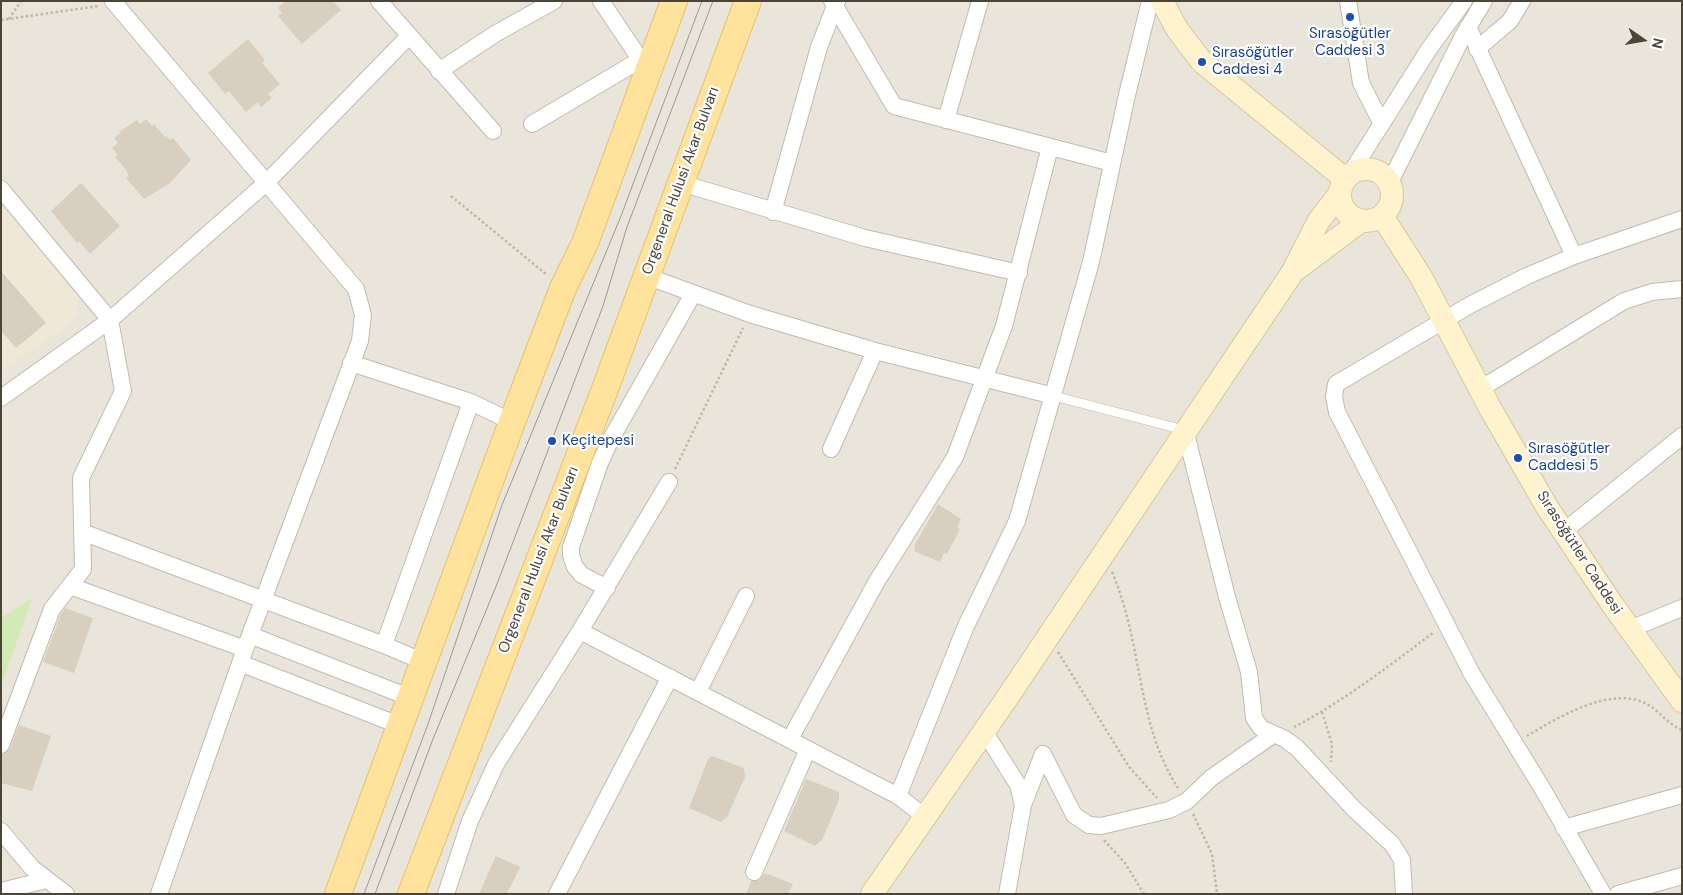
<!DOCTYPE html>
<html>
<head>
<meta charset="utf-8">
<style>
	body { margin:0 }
	#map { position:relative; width:1683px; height:895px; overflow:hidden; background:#f6f3ec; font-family:"DM Sans",sans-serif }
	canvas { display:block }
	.frame { position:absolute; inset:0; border:2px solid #4b4439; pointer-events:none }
	.north { position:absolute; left:1618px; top:15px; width:50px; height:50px; -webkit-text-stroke:4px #fff; paint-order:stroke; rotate:103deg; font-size:14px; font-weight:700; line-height:20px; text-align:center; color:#4b4439 }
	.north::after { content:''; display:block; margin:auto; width:18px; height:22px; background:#4b4439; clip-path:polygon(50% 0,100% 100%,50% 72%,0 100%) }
</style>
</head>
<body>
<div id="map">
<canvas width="1683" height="895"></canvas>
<div class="frame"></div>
<div class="north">N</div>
</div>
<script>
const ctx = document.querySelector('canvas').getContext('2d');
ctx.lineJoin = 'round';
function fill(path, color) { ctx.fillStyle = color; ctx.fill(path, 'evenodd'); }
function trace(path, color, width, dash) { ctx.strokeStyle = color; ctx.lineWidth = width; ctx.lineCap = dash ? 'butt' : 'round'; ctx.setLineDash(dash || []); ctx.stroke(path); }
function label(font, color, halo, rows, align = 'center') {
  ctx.font = font + ' "DM Sans",sans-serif'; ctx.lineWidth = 4.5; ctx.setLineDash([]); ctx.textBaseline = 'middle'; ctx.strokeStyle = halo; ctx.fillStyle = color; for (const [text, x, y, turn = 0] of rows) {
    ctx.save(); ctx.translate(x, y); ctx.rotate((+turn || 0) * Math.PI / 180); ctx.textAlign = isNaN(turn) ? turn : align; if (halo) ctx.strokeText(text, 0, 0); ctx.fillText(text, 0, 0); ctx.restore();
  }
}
fill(new Path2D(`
	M 1,1 L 1682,1 L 1682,894 L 1,894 Z`), '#eae5da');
fill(new Path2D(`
	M 1,206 L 78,297 L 77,316 L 41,345 L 1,369 Z`), '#efe8d6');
fill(new Path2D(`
	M 32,598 L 1,687 L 1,618 Z`), '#d2eab5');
fill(new Path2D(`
	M 286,1 L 333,1 L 341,10 L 302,44 L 278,16 L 282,13 L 278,8 Z
	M 248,39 L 265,60 L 262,63 L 280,84 L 268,94 L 272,98 L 261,107 L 258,102 L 246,112 L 229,91 L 225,94 L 208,73 Z
	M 146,119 L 152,126 L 154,124 L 165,137 L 167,136 L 170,140 L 173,138 L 191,160 L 170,183 L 144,199 L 126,178 L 129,176 L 126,170 L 115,157 L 118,155 L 112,148 L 118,143 L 114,138 L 121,133 L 119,132 L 137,120 L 140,124 Z
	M 81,183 L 120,226 L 90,254 L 79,241 L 77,243 L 51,211 Z
	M 1,271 L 46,323 L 16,348 L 1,331 Z
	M 938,504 L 961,519 L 957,528 L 960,529 L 947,554 L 944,553 L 940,562 L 914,551 L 916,547 L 914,546 Z
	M 65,608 L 93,618 L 74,673 L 43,662 L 61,614 Z
	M 19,725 L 51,736 L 32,791 L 1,783 L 1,755 L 10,749 Z
	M 712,756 L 744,768 L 745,777 L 727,817 L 721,822 L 689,808 L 708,759 Z
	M 806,779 L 839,792 L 839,800 L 822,840 L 815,846 L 784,831 Z
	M 496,856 L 520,867 L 507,894 L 479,894 Z
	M 764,874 L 767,875 L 768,874 L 793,884 L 788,894 L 746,894 L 751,881 L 759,880 Z`), '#d8cfc1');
const lane = new Path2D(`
	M 1054,396 L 1184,430`);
const street = new Path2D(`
	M 113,1 L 356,289 L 363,315 L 360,341 L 250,635 L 159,894
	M 379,1 L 493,131
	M 601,1 L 646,68
	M 832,1 L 894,106 L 1112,163
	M 1348,1 L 1361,83 L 1382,124
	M 1468,27 L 1574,256
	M 1477,49 L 1510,21 L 1522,1
	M 439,71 L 495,34 L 554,1
	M 946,120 L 980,1
	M 532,124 L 640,60
	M 1350,174 L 1429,49 L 1464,1
	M 1390,182 L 1463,36 L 1484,1
	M 681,183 L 865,238 L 1019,273
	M 1,189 L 110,320 L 123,391 L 81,478 L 83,569 L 52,609 L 1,745
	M 773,212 L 819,47 L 837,1
	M 646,276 L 750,314 L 875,351 L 1054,396
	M 351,363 L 471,402 L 512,422
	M 1480,389 L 1624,301 L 1652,292 L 1682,289
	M 1,398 L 110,320 L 266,183 L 409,36
	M 1185,430 L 1227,597 L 1249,672 L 1254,718 L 1261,728 L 1285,739 L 1297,748 L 1355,810 L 1392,844 L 1402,860 L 1404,894
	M 831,449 L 875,351
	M 82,532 L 384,645 L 424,662
	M 1563,532 L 1682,436
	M 70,586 L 245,649
	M 607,588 L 582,575 L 575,567 L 571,555 L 571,547 L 600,463 L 611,439 L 693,294
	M 1630,629 L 1682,608
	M 580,631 L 898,796
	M 250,635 L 411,698
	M 384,645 L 471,402
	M 240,663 L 401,726
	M 698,692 L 746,596
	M 984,731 L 1018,785 L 1023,805 L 1007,894
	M 790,739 L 877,581 L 955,457 L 1004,326 L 1050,147
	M 1043,754 L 1074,815 L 1089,825 L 1101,826 L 1169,810 L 1187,801 L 1211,778 L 1274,734
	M 1023,805 L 1043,754
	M 925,817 L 898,796 L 965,628 L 1017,521 L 1091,262 L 1127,95 L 1150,1
	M 1564,828 L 1682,795
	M 1,831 L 32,868 L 66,894
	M 754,872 L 808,749
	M 1,891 L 46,880
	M 446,894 L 470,821 L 496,764 L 580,631 L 669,482
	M 557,894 L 670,677
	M 1603,894 L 1542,788 L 1472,674 L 1337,412 L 1334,397 L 1336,384 L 1470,305 L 1527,276 L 1574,256 L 1682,219
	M 1618,894 L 1682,876`);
const secondary = new Path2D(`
	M 1162,1 L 1177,29 L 1202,62 L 1345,179
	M1340 195a26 26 0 1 1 52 0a26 26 0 1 1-52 0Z
	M 1382,216 L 1421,277 L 1490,408 L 1547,507 L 1612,604 L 1682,701
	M 1294,271 L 1361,221
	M 872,894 L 1005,701 L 1292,273 L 1318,222 L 1340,193`);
const primary = new Path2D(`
	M 338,894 L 512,422 L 563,288 L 585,243 L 674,1
	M 411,894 L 605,389 L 748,1`);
trace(lane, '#c2bbae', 10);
trace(street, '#c2bbae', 18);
trace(secondary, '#d6c79b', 24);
trace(primary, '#e6c16a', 28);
trace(new Path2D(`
	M 9,19 L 21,1
	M 1,20 L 99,6
	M 451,196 L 547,275
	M 675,469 L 743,328
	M 1112,572 C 1143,643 1136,724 1178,788
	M 1058,652 L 1129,767 L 1157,798
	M 1322,712 L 1332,744 L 1331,762
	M 1294,727 C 1344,701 1389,666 1434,632
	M 1527,736 C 1557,718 1609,686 1645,703 C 1658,709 1667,724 1682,730
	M 1193,814 L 1212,854 L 1217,894
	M 1104,840 L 1125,863 L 1144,894`), '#c4b79f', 2.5, [2.5, 2.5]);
trace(lane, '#fff', 9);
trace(street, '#fff', 16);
trace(secondary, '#fff3cd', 22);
trace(primary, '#ffe39c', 26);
trace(new Path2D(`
	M 364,894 L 428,724 L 502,505 L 621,216 L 702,1
	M 375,894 L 433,739 L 497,584 L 603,306 L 627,227 L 713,1`), '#9a9a9a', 1);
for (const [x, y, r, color] of [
	[1350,17,5,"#1a4fb4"],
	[1202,62,5,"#1a4fb4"],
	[552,441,5,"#1a4fb4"],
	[1518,458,5,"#1a4fb4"]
]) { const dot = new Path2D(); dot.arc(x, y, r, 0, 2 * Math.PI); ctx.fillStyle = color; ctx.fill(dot); trace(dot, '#fff', 2); }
label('15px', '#164399', '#fff', [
	["Sırasöğütler",1350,34,"center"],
	["Caddesi 3",1350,51,"center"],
	["Sırasöğütler",1212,53],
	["Caddesi 4",1212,70],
	["Keçitepesi",562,441],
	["Sırasöğütler",1528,449],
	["Caddesi 5",1528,466]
], 'left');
label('15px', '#4b4439', '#fff', [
	["Orgeneral Hulusi Akar Bulvarı",681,181,-70],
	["Sırasöğütler Caddesi",1579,553,57],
	["Orgeneral Hulusi Akar Bulvarı",539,560,-69]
]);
</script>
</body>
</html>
